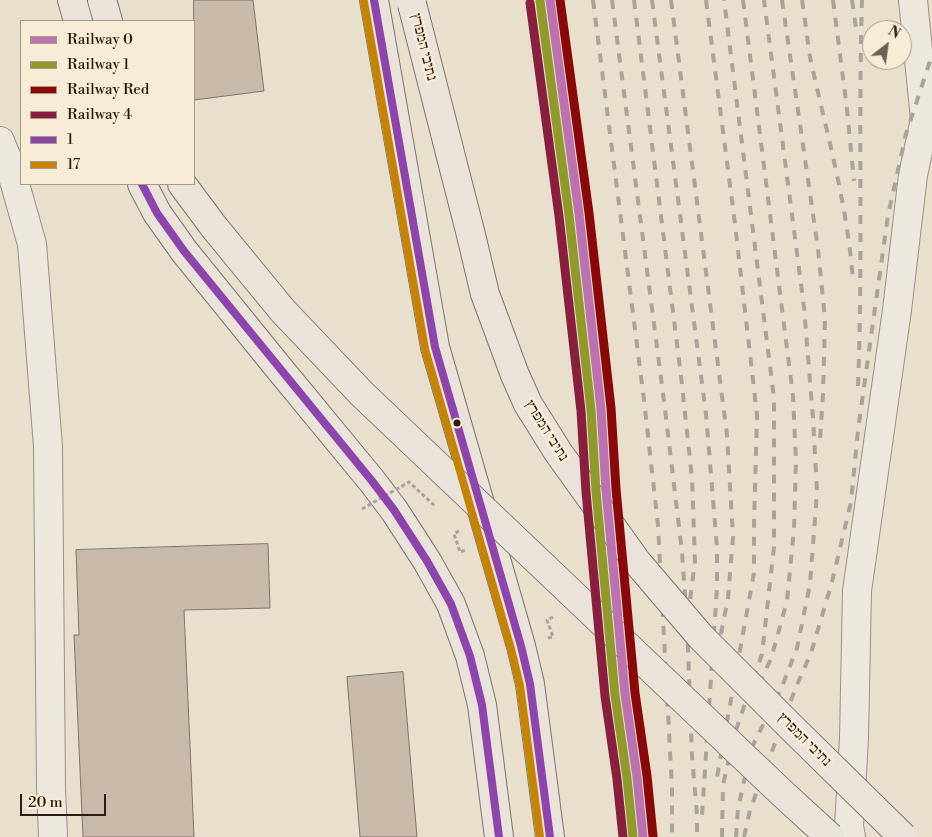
<!DOCTYPE html>
<html>
<head>
<meta charset="utf-8">
<style>
	body { margin:0 }
	#map { position:relative; width:932px; height:837px; overflow:hidden; background:#e8e0cd; font-family:"Libre Bodoni",serif }
	canvas { display:block }
	.legend { position:absolute; left:20px; top:20px; width:175px; height:165px; box-sizing:border-box; background:#f7edd7; border:1px solid #a79988; margin:0; padding:6px 9px; list-style:none; font-size:15px; color:#2e1a12 }
	.legend li { display:flex; align-items:center; gap:10px; height:25px }
	.legend b { width:25px; border:1px solid #a79988 }
	.north { position:absolute; left:862px; top:20px; width:50px; height:50px; box-sizing:border-box; background:#f7edd7; border:1px solid #a79988; border-radius:50%; rotate:30deg; font-size:14px; font-weight:700; line-height:20px; text-align:center; color:#2e1a12 }
	.north::after { content:''; display:block; margin:auto; width:18px; height:22px; background:#6f5f53; clip-path:polygon(50% 0,100% 100%,50% 72%,0 100%) }
	.scale { position:absolute; left:20px; top:794px; width:86px; height:22px; box-sizing:border-box; border:2px solid #2e1a12; border-top:0; padding-left:6px; font-size:15px; line-height:18px; white-space:nowrap; color:#2e1a12; -webkit-text-stroke:4px #f7edd7; paint-order:stroke }
</style>
</head>
<body>
<div id="map">
<canvas width="932" height="837"></canvas>
<ul class="legend">
<li><b style="height:6px;background:#bc72b1"></b>Railway 0</li>
<li><b style="height:6px;background:#8f9a2a"></b>Railway 1</li>
<li><b style="height:6px;background:#8a0808"></b>Railway Red</li>
<li><b style="height:6px;background:#891f3e"></b>Railway 4</li>
<li><b style="height:6px;background:#8e44ad"></b>1</li>
<li><b style="height:6px;background:#c58304"></b>17</li>
</ul>
<div class="north">N</div>
<div class="scale">20 m</div>
</div>
<script>
const ctx = document.querySelector('canvas').getContext('2d');
ctx.lineJoin = 'round';
function fill(path, color) { ctx.fillStyle = color; ctx.fill(path, 'evenodd'); }
function trace(path, color, width, dash) { ctx.strokeStyle = color; ctx.lineWidth = width; ctx.lineCap = dash ? 'butt' : 'round'; ctx.setLineDash(dash || []); ctx.stroke(path); }
function label(font, color, halo, rows, align = 'center') {
  ctx.font = font + ' "Libre Bodoni","Frank Ruhl Libre",serif'; ctx.lineWidth = 5; ctx.setLineDash([]); ctx.textBaseline = 'middle'; ctx.strokeStyle = halo; ctx.fillStyle = color; for (const [text, x, y, turn = 0] of rows) {
    ctx.save(); ctx.translate(x, y); ctx.rotate((+turn || 0) * Math.PI / 180); ctx.textAlign = isNaN(turn) ? turn : align; if (halo) ctx.strokeText(text, 0, 0); ctx.fillText(text, 0, 0); ctx.restore();
  }
}
const building = new Path2D(`
	M 194,0 L 253,0 L 264,91 L 194,100 Z
	M 268,544 L 270,608 L 184,610 L 194,837 L 83,837 L 74,635 L 79,635 L 76,550 Z
	M 403,672 L 417,837 L 360,837 L 347,677 Z`);
fill(building, '#c9b9a9');
trace(building, '#7d756b', 1);
const minor = new Path2D(`
	M 0,141 L 9,163 L 32,244 L 48,447 L 51,788 L 53,837
	M 851,837 L 849,826 L 854,738 L 857,591 L 897,310 L 913,175 L 925,119 L 913,0`);
const highway = new Path2D(`
	M 72,0 L 78,21
	M 102,0 L 108,21
	M 374,0 L 435,347 L 521,646 L 530,684 L 550,837
	M 142,184 L 157,213 L 184,251 L 278,367 L 372,481 L 394,510 L 427,561 L 451,604 L 470,656 L 482,705 L 499,837
	M 182,184 L 214,227`);
trace(minor, '#979084', 30);
trace(highway, '#7d756b', 30);
trace(new Path2D(`
	M 459,531 L 454,534 L 460,552 L 465,550
	M 548,638 L 553,637 L 547,620 L 553,617`), '#a8a39b', 3, [4, 2.5]);
trace(minor, '#ece8de', 28);
trace(highway, '#e9e3d9', 28);
trace(new Path2D(`
	M 593,0 L 644,400 L 658,525 L 672,787 L 672,837
	M 612,0 L 665,409 L 682,552 L 687,623 L 692,756 L 697,815 L 697,837
	M 634,0 L 681,376 L 692,478 L 695,561 L 690,600
	M 652,0 L 706,414 L 717,548 L 717,587 L 702,815
	M 671,0 L 727,435 L 733,537 L 728,598 L 719,644
	M 706,0 L 735,224 L 757,415 L 754,525 L 754,573 L 717,777 L 717,782
	M 743,0 L 793,396 L 796,461 L 794,529 L 787,601 L 771,659 L 757,688
	M 782,0 L 818,249 L 825,319 L 823,394 L 820,439
	M 802,0 C 805,19 807,38 810,57 C 826,131 848,206 853,282
	M 833,0 L 847,109 L 854,181
	M 852,0 L 856,28
	M 858,386 C 863,258 858,129 862,0
	M 722,837 L 723,785 L 735,733 L 762,654 L 774,547 L 774,398 L 724,0
	M 736,837 L 738,809 L 751,749 L 781,689 L 797,648 L 810,584 L 817,492 L 813,418 L 804,307 L 764,0
	M 744,837 L 750,810 L 796,687 L 811,653 L 832,582 L 851,502 L 858,430 L 888,215 L 906,134 L 932,55`), '#a8a39b', 4, [9, 9]);
const highwayBridge = new Path2D(`
	M 412,4 L 471,235 L 485,294 L 515,375 L 528,404 L 558,452 L 637,562 L 701,637 L 792,728 L 903,837
	M 214,227 L 283,311 L 362,394 L 783,794 L 830,837`);
trace(highwayBridge, '#7d756b', 30, []);
trace(new Path2D(`
	M 362,509 L 409,482 L 435,506`), '#a8a39b', 3, [4, 2.5]);
trace(highwayBridge, '#e9e3d9', 28);
trace(new Path2D(`
	M 374,0 L 435,347 L 521,646 L 530,684 L 550,837
	M 142,184 L 157,213 L 184,251 L 372,481 L 394,510 L 427,561 L 451,604 L 470,656 L 482,705 L 499,837`), '#8e44ad', 8);
trace(new Path2D(`
	M 364,2 L 425,349 L 511,649 L 520,686 L 540,837`), '#c58304', 8);
trace(new Path2D(`
	M 550,0 L 579,214 L 601,409 L 606,490 L 625,694 L 637,777 L 643,837`), '#bc72b1', 9);
trace(new Path2D(`
	M 540,1 L 569,215 L 591,410 L 596,491 L 615,695 L 627,778 L 633,837`), '#8f9a2a', 9);
trace(new Path2D(`
	M 560,0 L 589,213 L 611,408 L 616,489 L 635,693 L 647,776 L 653,836`), '#8a0808', 9);
trace(new Path2D(`
	M 530,3 L 559,216 L 581,411 L 586,492 L 605,696 L 617,779 L 623,837`), '#891f3e', 9);
for (const [x, y, r, color] of [
	[457,423,4.5,"#2e1a12"]
]) { const dot = new Path2D(); dot.arc(x, y, r, 0, 2 * Math.PI); ctx.fillStyle = color; ctx.fill(dot); trace(dot, '#f7edd7', 2); }
label('15px', '#2e1a12', '#f7edd7', [
	["נתיבי המפרץ",423,47,76],
	["נתיבי המפרץ",546,431,58],
	["נתיבי המפרץ",804,740,45]
]);
</script>
</body>
</html>
